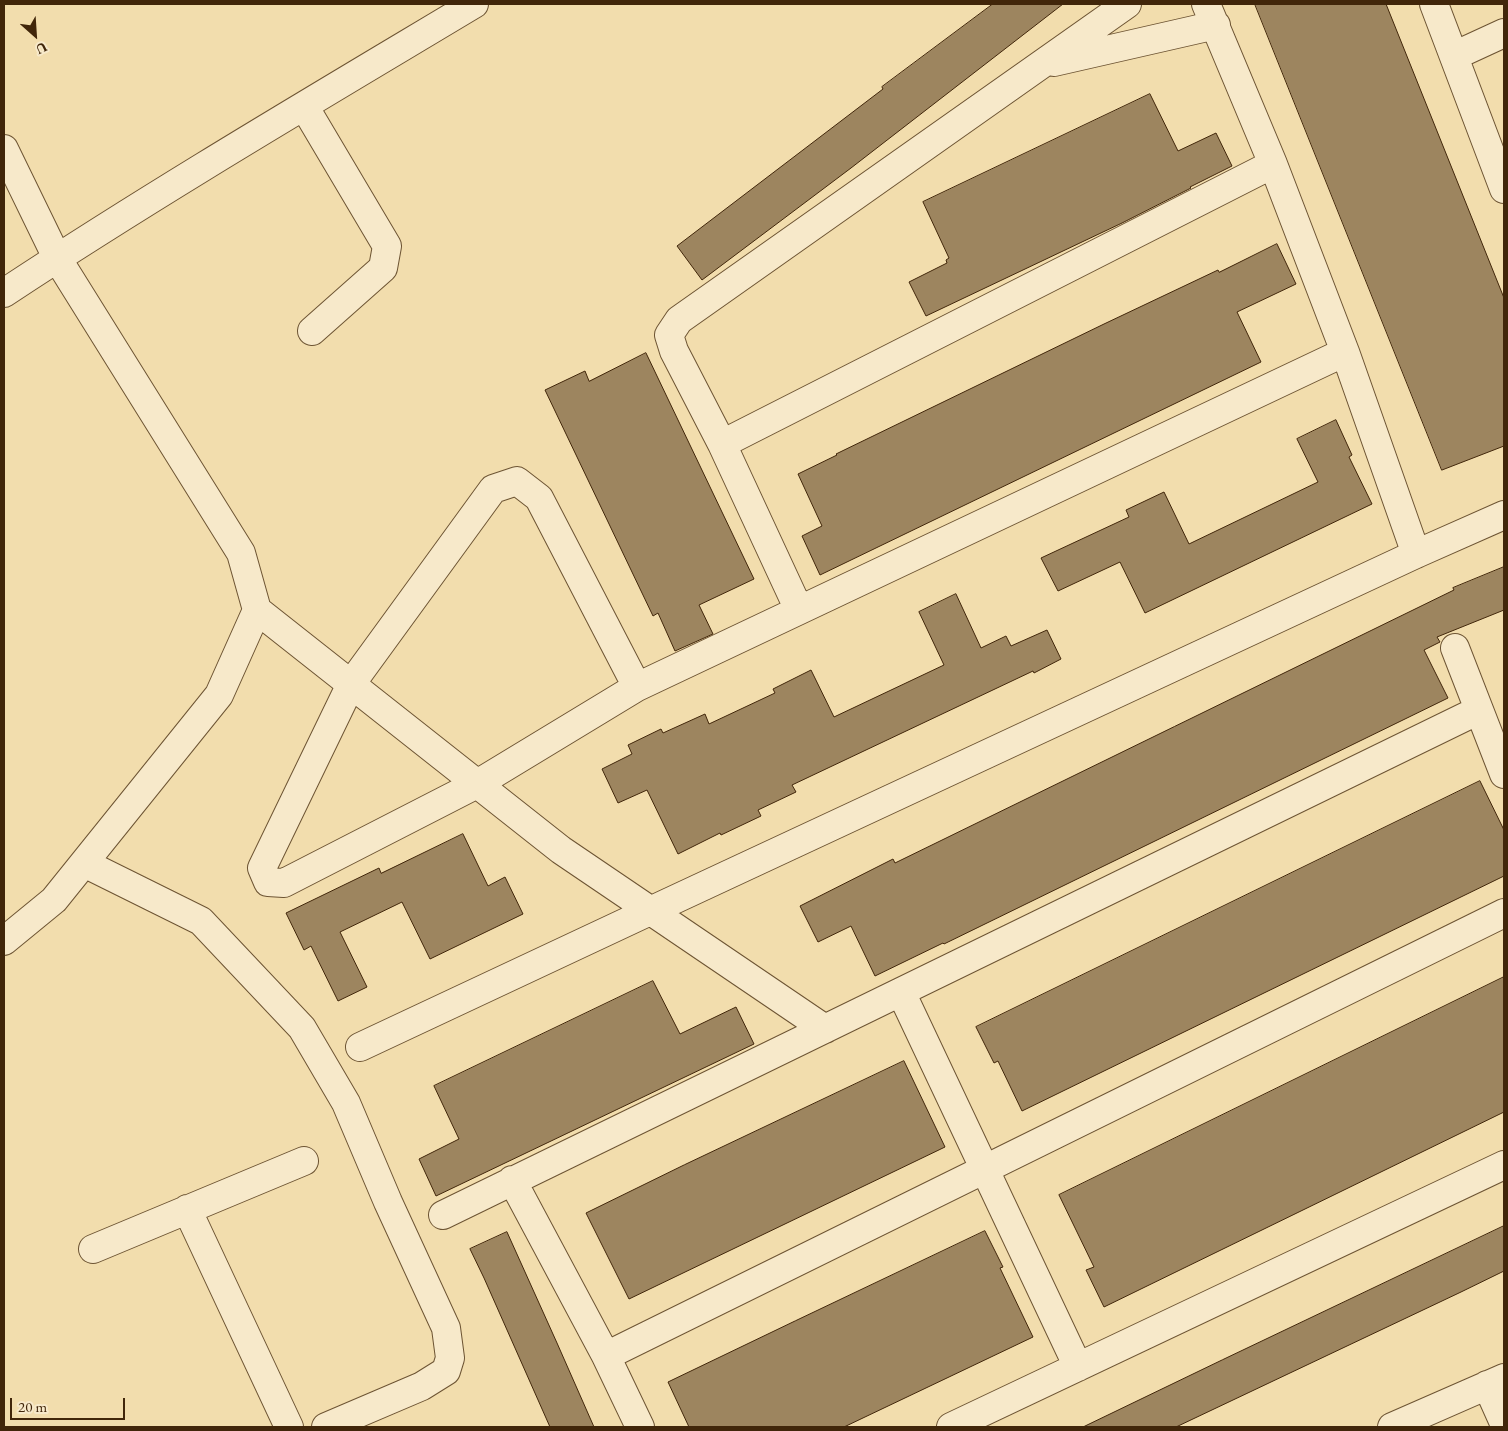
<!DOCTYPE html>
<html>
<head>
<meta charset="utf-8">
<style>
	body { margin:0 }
	#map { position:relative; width:1508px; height:1431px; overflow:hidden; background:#f2ddad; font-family:"EB Garamond",serif }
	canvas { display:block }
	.frame { position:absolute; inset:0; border:5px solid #41260a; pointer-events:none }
	.north { position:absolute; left:10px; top:10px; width:50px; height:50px; -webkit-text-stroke:4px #f7e9ca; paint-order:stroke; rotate:154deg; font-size:14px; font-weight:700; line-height:20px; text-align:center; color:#41260a }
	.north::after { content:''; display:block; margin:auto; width:18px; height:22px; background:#41260a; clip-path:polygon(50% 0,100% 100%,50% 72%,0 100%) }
	.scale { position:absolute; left:10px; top:1398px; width:115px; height:22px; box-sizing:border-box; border:2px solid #41260a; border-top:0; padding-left:6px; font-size:15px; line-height:18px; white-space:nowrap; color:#41260a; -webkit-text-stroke:4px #f7e9ca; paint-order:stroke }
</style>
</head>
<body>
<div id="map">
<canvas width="1508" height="1431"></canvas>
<div class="frame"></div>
<div class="north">U</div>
<div class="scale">20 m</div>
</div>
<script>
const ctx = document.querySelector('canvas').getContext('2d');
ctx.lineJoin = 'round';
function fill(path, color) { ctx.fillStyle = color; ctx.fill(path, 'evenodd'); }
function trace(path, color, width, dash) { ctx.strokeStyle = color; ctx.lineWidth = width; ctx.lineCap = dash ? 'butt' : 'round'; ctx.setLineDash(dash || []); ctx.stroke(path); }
const building = new Path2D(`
	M 993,4 L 1063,4 L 851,168 L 702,280 L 677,246 L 883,89 L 882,87 Z
	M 1255,4 L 1386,4 L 1504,298 L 1504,446 L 1442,470 Z
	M 1150,94 L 1178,151 L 1216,133 L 1232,166 L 1190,187 L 1191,188 L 1122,223 L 926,316 L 909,282 L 947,263 L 946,260 L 949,258 L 923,202 Z
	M 1277,244 L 1296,284 L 1237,312 L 1261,362 L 820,575 L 802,536 L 822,526 L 798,474 L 837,455 L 836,454 L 1104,324 L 1218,270 L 1219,272 Z
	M 646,353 L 754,579 L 699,605 L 713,634 L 675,651 L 658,613 L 653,616 L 545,390 L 585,371 L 589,381 Z
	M 1336,420 L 1352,455 L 1349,457 L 1372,504 L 1145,613 L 1120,562 L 1058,591 L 1041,558 L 1129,517 L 1126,510 L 1164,492 L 1189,544 L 1318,482 L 1297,439 Z
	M 1504,567 L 1504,610 L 1437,637 L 1440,642 L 1424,650 L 1448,698 L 944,944 L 943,943 L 875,976 L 851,926 L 818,942 L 800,906 L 893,859 L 895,863 L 1454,590 L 1453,588 Z
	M 956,594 L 981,648 L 1006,636 L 1011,646 L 1047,630 L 1061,659 L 1034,673 L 1033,671 L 792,785 L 796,792 L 758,810 L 761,816 L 721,835 L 720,833 L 678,854 L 647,790 L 618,803 L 602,769 L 632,754 L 628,745 L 661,729 L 663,733 L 705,714 L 709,724 L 775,693 L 773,689 L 811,670 L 834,717 L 944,665 L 919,612 Z
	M 1480,781 L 1504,830 L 1504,876 L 1022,1111 L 998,1061 L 994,1063 L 976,1027 Z
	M 463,834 L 488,886 L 505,877 L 523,914 L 430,959 L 402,902 L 340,932 L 367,987 L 338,1001 L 311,946 L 304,950 L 286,913 L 379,868 L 381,873 Z
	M 1504,977 L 1504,1112 L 1104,1307 L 1086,1270 L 1094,1267 L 1059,1195 Z
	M 653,981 L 680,1034 L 736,1007 L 754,1044 L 436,1196 L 419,1159 L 459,1139 L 434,1086 Z
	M 904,1061 L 945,1147 L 629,1299 L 586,1213 L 684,1165 Z
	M 1504,1226 L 1504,1271 L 1461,1292 L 1176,1427 L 1083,1427 L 1222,1360 Z
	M 985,1231 L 1003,1267 L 1000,1268 L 1033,1337 L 844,1427 L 689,1427 L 668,1382 L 795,1321 Z
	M 507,1232 L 557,1343 L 594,1427 L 550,1427 L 484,1278 L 470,1249 Z`);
fill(building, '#9d855f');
trace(building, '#41260a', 1);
const street = new Path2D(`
	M 1206,4 L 1273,164 L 1345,352 L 1416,554
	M 1434,4 L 1504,189
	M 1454,56 L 1504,33
	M 1054,62 L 1216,25
	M 304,106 L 387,246 L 383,268 L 312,331
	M 4,149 L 57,258 L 241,553 L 257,610 L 219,695 L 54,900 L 4,941
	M 4,293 C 157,192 317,98 474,4
	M 722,444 L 1273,164
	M 257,610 L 561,850 L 825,1029
	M 799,610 L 722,444 L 674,351 L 669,335 L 679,320 L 1127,4
	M 1455,648 L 1504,774
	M 637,687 L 539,498 L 517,481 L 493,489 L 351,684 L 262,868 L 268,882 L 284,883 L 477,784 L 637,687 L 1345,352
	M 84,863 L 201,921 L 302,1028 L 346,1103 L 388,1202 L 446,1328 L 450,1358 L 446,1371 L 422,1386 L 326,1427
	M 901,992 L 1078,1367
	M 360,1047 L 650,911 L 1416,554 L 1504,515
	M 512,1180 L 606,1356 L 640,1427
	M 187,1209 L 289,1427
	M 443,1215 L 1479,710
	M 93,1249 L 304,1161
	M 606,1356 L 1504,913
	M 1487,1385 L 1504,1423
	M 951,1427 L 1504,1165
	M 1392,1427 L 1504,1378`);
trace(street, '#6d5433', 30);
trace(street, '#f7e9ca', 28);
</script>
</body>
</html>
